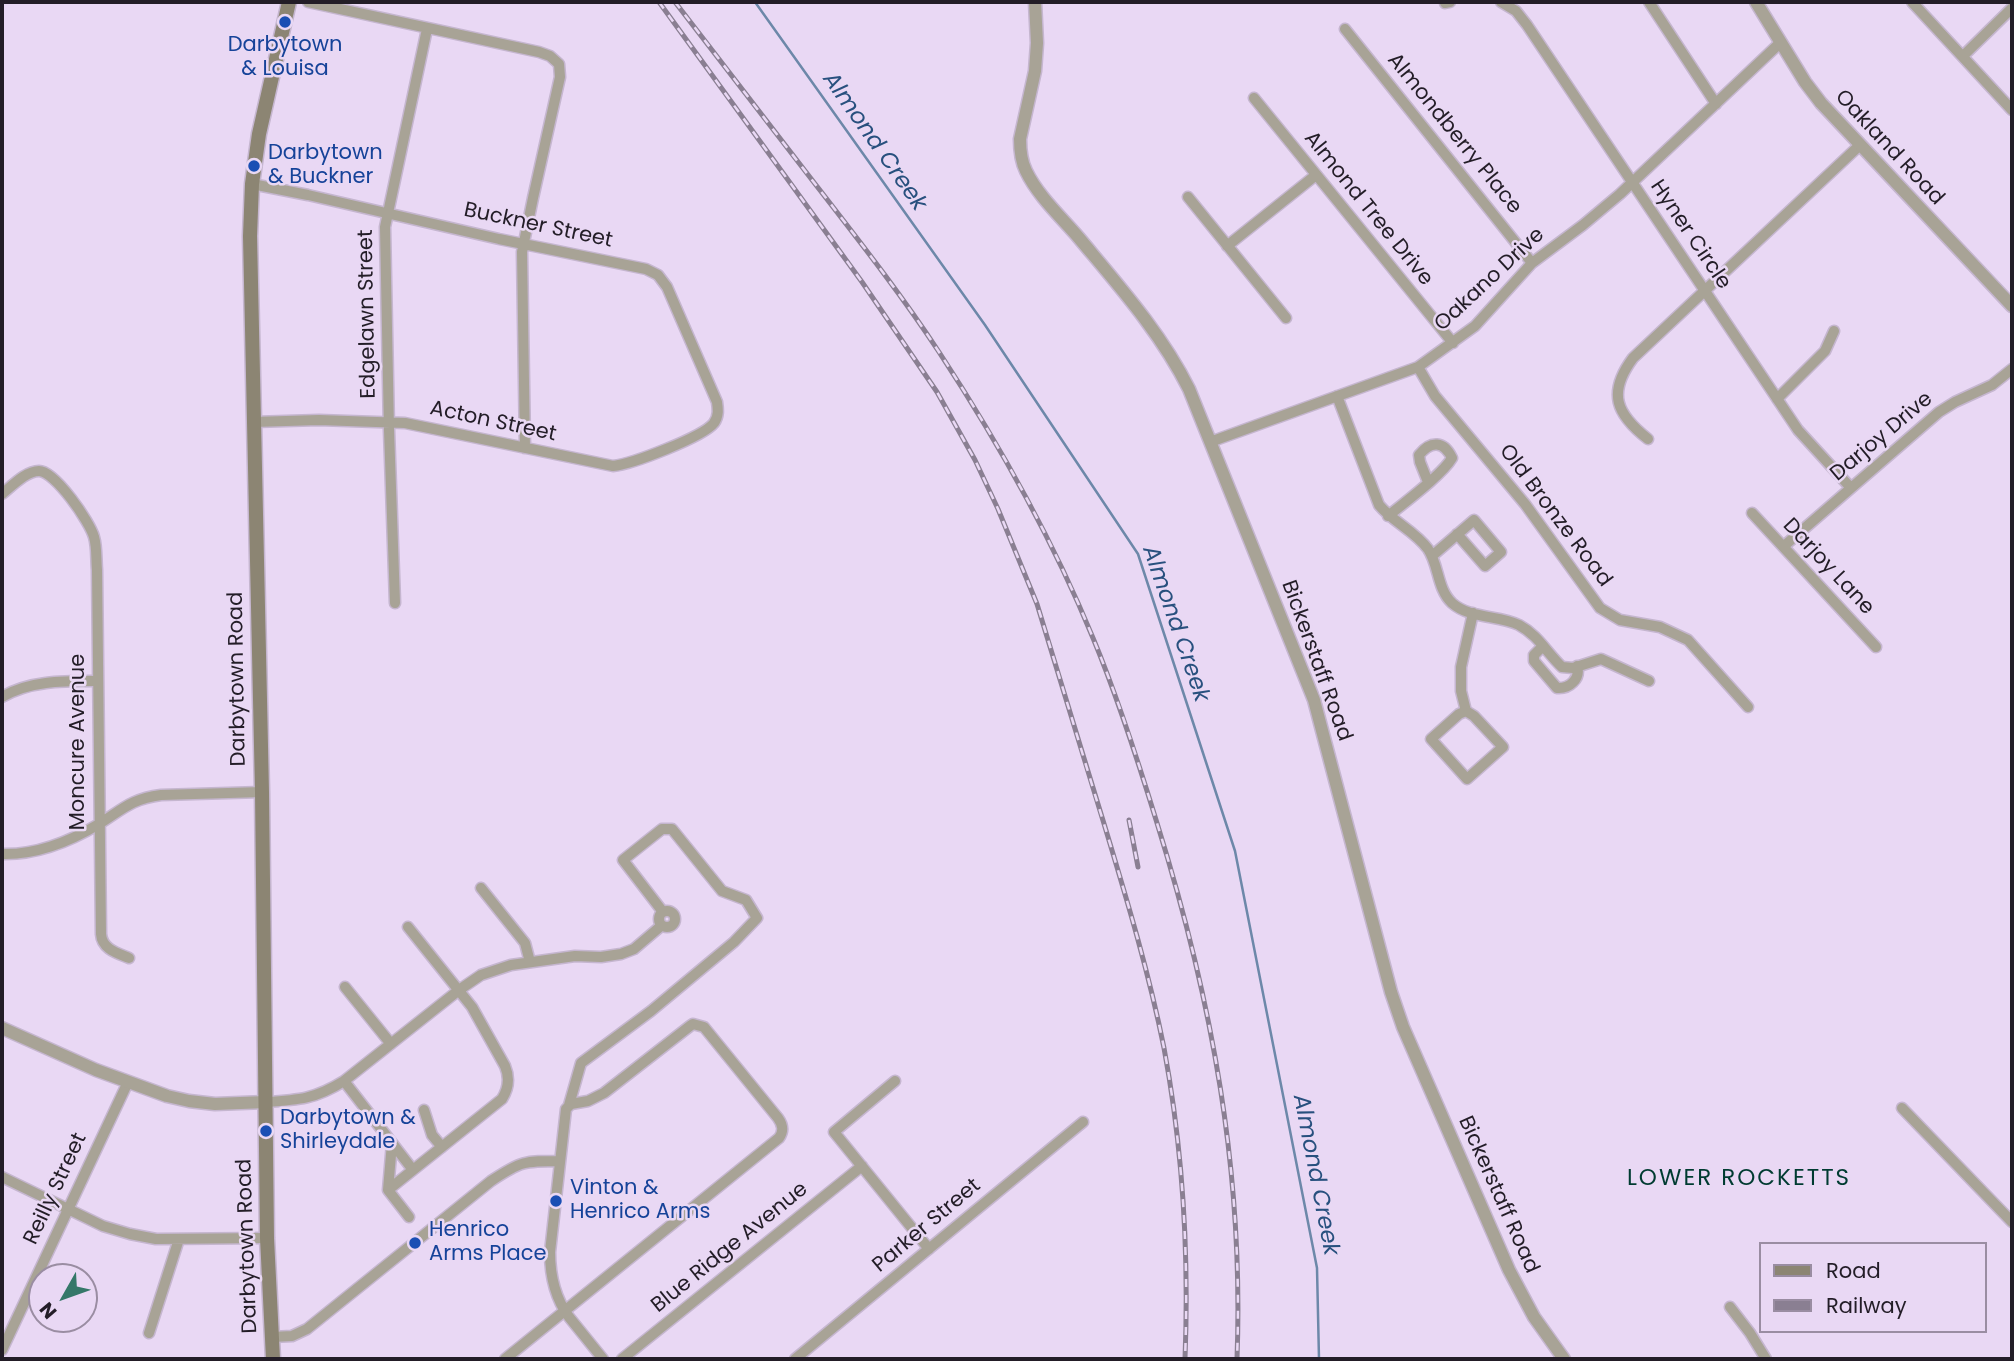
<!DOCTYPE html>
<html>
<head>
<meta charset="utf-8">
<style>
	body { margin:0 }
	#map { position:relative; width:2014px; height:1361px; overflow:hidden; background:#e9d8f4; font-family:Poppins,sans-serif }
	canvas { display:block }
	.frame { position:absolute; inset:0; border:4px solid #231d27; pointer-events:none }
	.legend { position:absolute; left:1759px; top:1242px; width:228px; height:91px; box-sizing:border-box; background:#e9d8f4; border:2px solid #9a8da2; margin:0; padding:9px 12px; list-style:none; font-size:21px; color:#231d27 }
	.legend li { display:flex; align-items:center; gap:14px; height:35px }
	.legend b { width:35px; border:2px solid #9a8da2 }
	.north { position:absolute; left:28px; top:1263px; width:70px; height:70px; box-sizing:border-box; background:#e9d8f4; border:2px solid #9a8da2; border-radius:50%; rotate:230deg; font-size:19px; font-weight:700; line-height:28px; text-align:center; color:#231d27 }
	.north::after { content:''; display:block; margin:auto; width:24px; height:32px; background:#357869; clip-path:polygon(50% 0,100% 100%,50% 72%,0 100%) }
</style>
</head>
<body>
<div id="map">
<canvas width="2014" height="1361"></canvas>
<div class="frame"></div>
<ul class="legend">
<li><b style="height:9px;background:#8c8573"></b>Road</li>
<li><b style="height:9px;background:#8a7f92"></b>Railway</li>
</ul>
<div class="north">N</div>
</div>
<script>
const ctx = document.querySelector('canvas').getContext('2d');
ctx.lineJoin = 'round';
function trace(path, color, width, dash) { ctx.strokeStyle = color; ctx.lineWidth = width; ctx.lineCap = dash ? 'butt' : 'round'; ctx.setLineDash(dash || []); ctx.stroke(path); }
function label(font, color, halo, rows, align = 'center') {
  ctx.font = font + ' Poppins,sans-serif'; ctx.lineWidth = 5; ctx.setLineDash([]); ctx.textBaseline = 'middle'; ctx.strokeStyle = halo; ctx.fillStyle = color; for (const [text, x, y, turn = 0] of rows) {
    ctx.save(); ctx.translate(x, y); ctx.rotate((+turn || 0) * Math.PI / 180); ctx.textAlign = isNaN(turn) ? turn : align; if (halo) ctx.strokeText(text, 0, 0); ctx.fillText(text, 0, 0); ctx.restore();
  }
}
trace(new Path2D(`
	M 755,2 L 985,325 L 1138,554 L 1235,851 L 1317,1268 L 1319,1359`), '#6d88a9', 2.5);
const minor = new Path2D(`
	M 308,2 L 539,52 L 550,56 L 559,64 L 560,77 L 533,198 L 522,252 L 525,448
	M 1501,2 L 1516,11 L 1527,25 L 1798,430 L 1851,488
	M 1649,2 L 1716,104
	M 1912,2 L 2012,110
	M 1445,3 L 1450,2
	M 1345,29 L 1532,263
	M 1963,56 L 2012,8
	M 1254,98 L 1453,343
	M 252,184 L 308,195 L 499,239 L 646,269 L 658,275 L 667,287 L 717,402 C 718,409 719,416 714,423 C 703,437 632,464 613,466 L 405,423 L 319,420 L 253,422
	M 1188,197 L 1286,318
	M 1227,246 L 1316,175
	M 1418,367 L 1435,396 L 1525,504 L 1600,608 L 1620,620 L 1660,627 L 1688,640 L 1748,707
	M 1337,396 L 1379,505 C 1393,522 1415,531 1428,549 C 1439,565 1437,589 1452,603 C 1470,619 1498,615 1519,625 C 1538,635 1547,653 1562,667 L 1573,668 L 1601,659 L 1649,681
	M 1777,399 L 1825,351 L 1834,331
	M 1648,439 C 1616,414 1607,393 1633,358 L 1860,145
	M 1210,442 L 1418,367 L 1475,326 L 1532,263 L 1583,225 L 1620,194 L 1781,42
	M 2,494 C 12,486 26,471 39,471 C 55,471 90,522 94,537 C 97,547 96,559 97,570 L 101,934 C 102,949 117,953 129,958
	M 1752,513 L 1876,647
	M 1388,516 C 1405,502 1442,475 1452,458 C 1444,441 1431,440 1419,455 L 1420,462 L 1428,482
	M 1784,546 L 1939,412 L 1955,402 L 1992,385 L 2012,369
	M 1432,556 L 1474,520 L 1501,552 L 1485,566 L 1457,534
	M 395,603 L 389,430 L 385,227 L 427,29
	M 1543,646 L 1534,655 L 1534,661 L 1557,688 C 1569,689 1581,679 1577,666
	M 2,697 C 30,680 66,681 98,681
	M 1466,711 L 1459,714 L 1431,739 L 1467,779 L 1503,747 L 1474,716 L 1466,711 L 1461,691 L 1461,667 L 1473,613
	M 2,854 C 37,855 69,842 99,824 C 123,809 131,799 161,795 L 262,792
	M 481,888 L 525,943 L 530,962
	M659 919a8 8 0 1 1 16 0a8 8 0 1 1-16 0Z
	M 345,987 L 391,1044
	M 344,1081 L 413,1170 L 502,1099 C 509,1088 510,1078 505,1066 L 472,1007 L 408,927
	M 895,1081 L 834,1132 L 929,1249
	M 266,1102 C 299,1100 315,1099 344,1081 L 459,990 L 481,975 L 511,965 L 575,956 L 601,957 L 621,954 L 634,949 L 661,926
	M 569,1105 L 581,1063 L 651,1011 L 734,942 L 757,918 L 746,900 L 722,891 L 672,829 L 662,829 L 623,860 L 663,912
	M 1902,1108 L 2012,1222
	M 424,1110 L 432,1135 L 442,1147
	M 392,1143 L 388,1190 L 409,1217
	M 2,1177 L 103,1226 L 130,1234 L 156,1239 L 267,1238
	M 388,1190 L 413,1170
	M 1730,1307 L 1750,1333 L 1766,1359
	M 149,1333 L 179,1239
	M 272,1337 L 292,1336 L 307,1329 L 491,1181 C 521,1161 524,1161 560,1161
	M 2,1350 L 128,1082
	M 505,1359 C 596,1286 687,1212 779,1138 C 784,1131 783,1125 778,1118 L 704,1027 L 693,1024 L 690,1026 L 604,1093 L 588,1101 L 571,1104 L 566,1109 L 550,1252 C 550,1276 555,1298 569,1317 L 603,1359
	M 622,1359 L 862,1166
	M 795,1359 L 1083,1122`);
const tertiary = new Path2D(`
	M 1035,2 L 1037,43 L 1035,71 L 1020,139 C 1020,150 1021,161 1026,171 C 1038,196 1061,217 1079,238 C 1119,286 1161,333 1189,389 L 1314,700 L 1391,992 L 1403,1027 L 1509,1270 L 1534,1317 L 1564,1359
	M 1756,2 L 1805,82 L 1821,103 L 2012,306
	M 2,1028 L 96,1070 L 167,1096 L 189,1101 L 215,1104 L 266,1102`);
const secondary = new Path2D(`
	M 273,1359 L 267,1238 L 262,792 L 250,236 L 252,184 L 259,134 L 289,2`);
trace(minor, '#c5b6cf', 13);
trace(tertiary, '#c5b6cf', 15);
trace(secondary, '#c5b6cf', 17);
trace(minor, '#a8a396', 10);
trace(tertiary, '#a8a396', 12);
trace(secondary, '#8c8573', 14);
const rail = new Path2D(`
	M 659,2 L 862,282 L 937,392 L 975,460 L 998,509 L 1037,604 C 1060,678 1082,753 1105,827 C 1127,900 1149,973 1164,1048 C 1183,1150 1189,1256 1185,1359
	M 675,2 C 720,60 764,118 809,176 C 853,233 899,291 939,352 C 998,442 1052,538 1093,638 C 1118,698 1138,761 1157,823 C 1212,1000 1244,1173 1237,1359
	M 1129,820 L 1138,867`);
trace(rail, '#8a7f92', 5);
trace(rail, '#e9d8f4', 2.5, [8]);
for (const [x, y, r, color] of [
	[285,22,7,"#1a4fb4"],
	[254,166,7,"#1a4fb4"],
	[266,1131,7,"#1a4fb4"],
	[556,1201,7,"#1a4fb4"],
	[415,1243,7,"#1a4fb4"]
]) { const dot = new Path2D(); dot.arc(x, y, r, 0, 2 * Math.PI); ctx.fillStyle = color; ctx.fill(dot); trace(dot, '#e9d8f4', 2.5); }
label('21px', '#164399', '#e9d8f4', [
	["Darbytown",285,46,"center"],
	["& Louisa",285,70,"center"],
	["Darbytown",268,154],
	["& Buckner",268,178],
	["Darbytown &",280,1119],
	["Shirleydale",280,1143],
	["Vinton &",570,1189],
	["Henrico Arms",570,1213],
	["Henrico",429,1231],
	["Arms Place",429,1255]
], 'left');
label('21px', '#231d27', '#e9d8f4', [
	["Almondberry Place",1454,134,51],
	["Oakland Road",1889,148,47],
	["Almond Tree Drive",1368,209,51],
	["Buckner Street",538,226,12],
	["Hyner Circle",1690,235,56],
	["Oakano Drive",1490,280,-43],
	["Edgelawn Street",368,314,-91],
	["Acton Street",493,422,12],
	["Darjoy Drive",1882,437,-40],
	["Old Bronze Road",1555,516,53],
	["Darjoy Lane",1828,567,47],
	["Bickerstaff Road",1316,661,70],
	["Darbytown Road",238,679,-91],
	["Moncure Avenue",79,742,-90],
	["Reilly Street",56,1189,-65],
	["Bickerstaff Road",1498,1195,66],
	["Parker Street",927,1226,-40],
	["Darbytown Road",248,1246,-92],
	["Blue Ridge Avenue",730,1248,-39]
]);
label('italic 23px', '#28507e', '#e9d8f4', [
	["Almond Creek",874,142,55],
	["Almond Creek",1175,624,71],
	["Almond Creek",1315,1175,79]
]);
ctx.letterSpacing = '2px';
label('23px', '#003b31', '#e9d8f4', [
	["LOWER ROCKETTS",1739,1179]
]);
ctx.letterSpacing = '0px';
</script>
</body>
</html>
